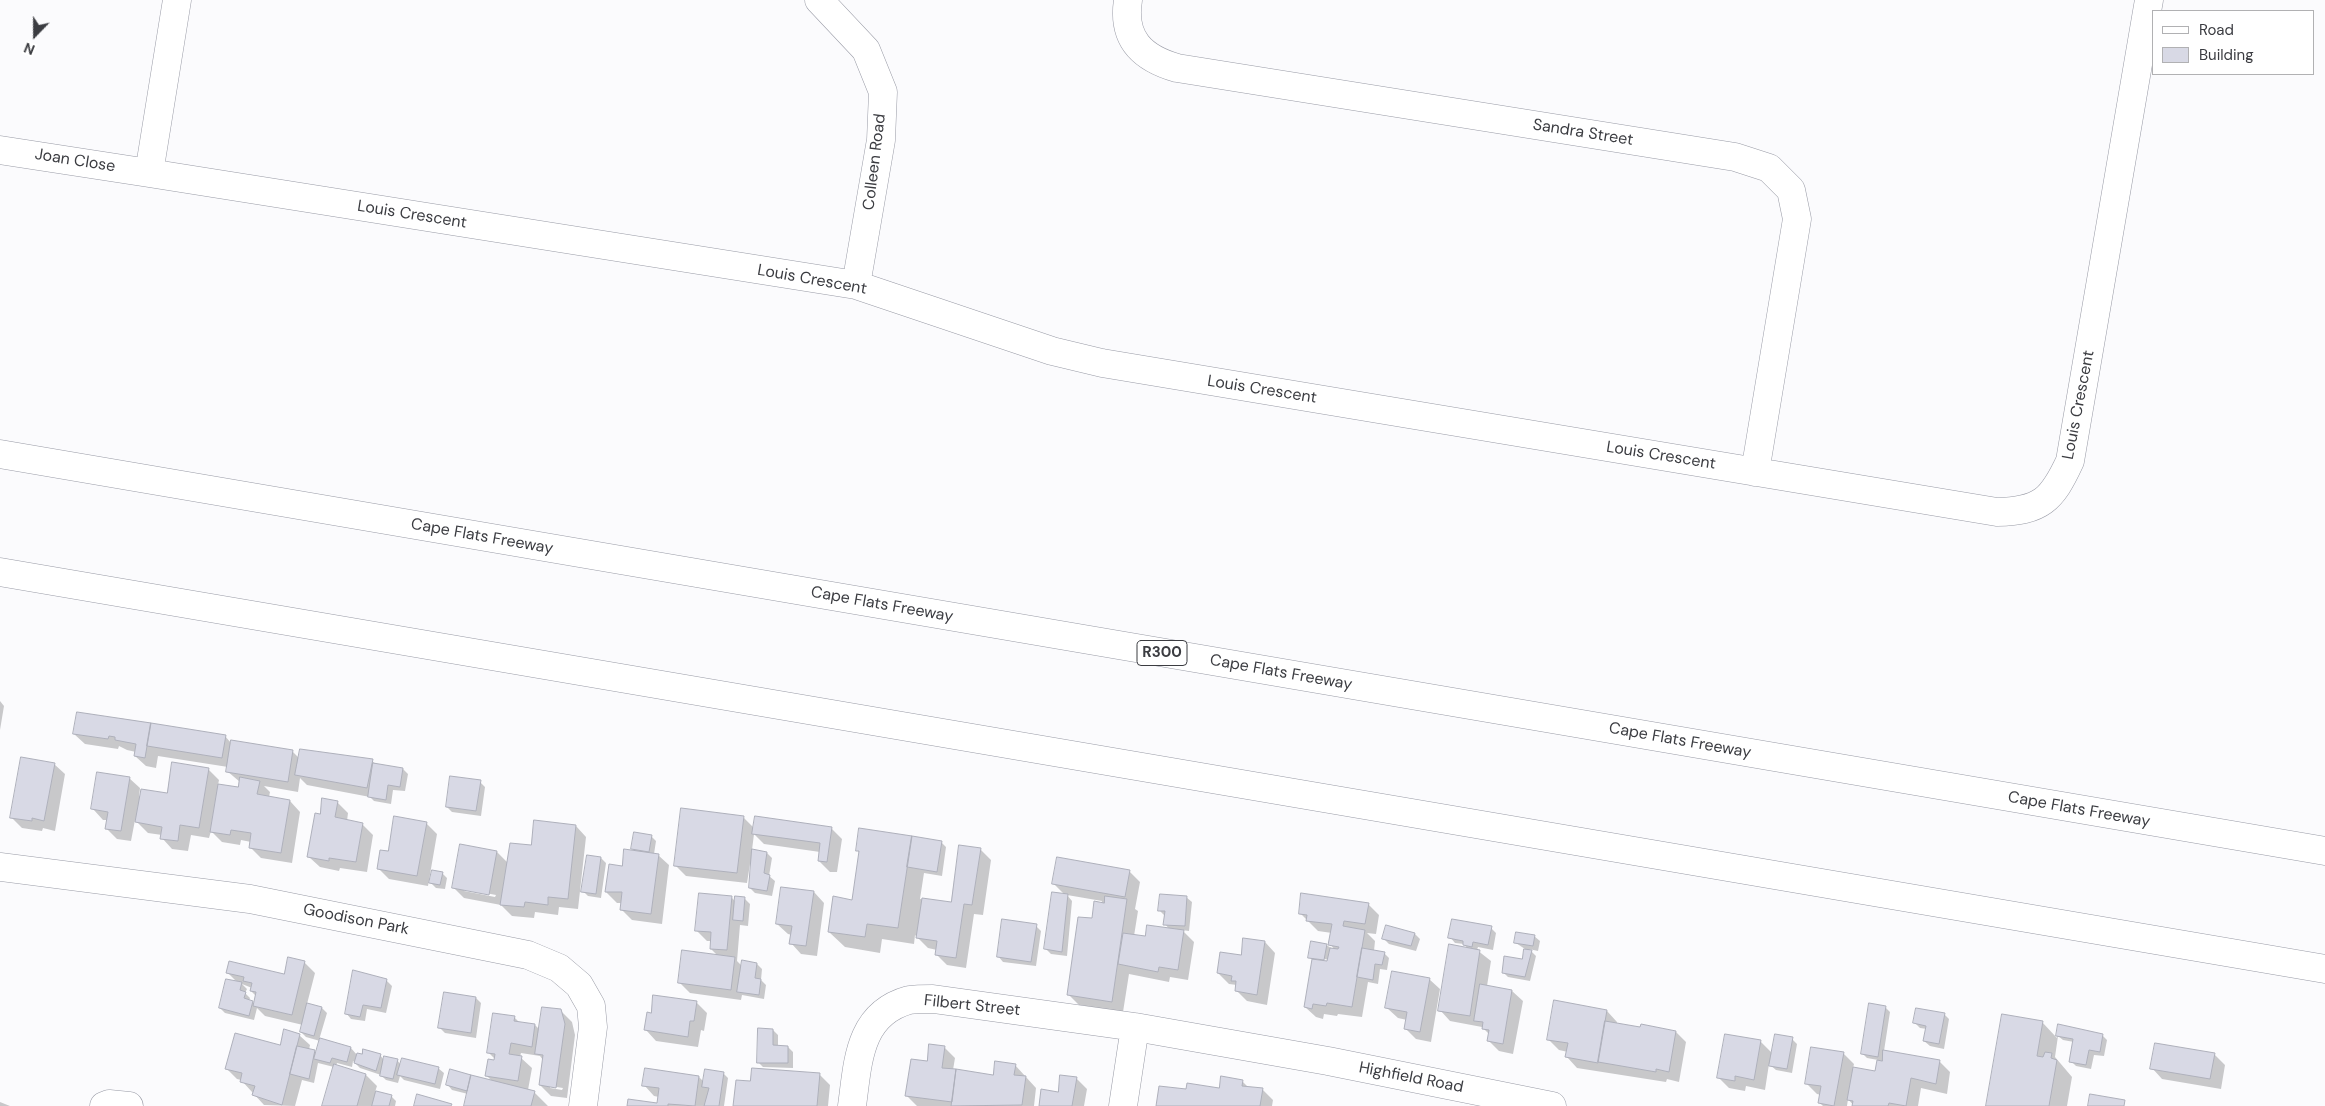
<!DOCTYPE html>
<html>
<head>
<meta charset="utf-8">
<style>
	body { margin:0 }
	#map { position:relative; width:2325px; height:1106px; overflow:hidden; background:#fbfbfd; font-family:"DM Sans",sans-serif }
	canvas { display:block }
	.legend { position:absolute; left:2152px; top:10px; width:162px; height:65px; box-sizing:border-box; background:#fff; border:1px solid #b1b1b3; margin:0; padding:6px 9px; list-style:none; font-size:15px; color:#3b3c41 }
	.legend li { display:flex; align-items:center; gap:10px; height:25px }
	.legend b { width:25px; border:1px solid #b1b1b3 }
	.north { position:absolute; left:10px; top:10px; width:50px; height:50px; -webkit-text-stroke:4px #fff; paint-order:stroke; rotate:202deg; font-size:14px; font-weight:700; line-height:20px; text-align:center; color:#3b3c41 }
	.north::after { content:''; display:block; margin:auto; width:18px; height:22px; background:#3b3c41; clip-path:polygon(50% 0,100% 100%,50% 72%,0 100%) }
</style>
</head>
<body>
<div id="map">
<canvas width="2325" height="1106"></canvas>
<ul class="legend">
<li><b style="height:6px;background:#fff"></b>Road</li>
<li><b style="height:14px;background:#d8d9e5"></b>Building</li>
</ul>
<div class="north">N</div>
</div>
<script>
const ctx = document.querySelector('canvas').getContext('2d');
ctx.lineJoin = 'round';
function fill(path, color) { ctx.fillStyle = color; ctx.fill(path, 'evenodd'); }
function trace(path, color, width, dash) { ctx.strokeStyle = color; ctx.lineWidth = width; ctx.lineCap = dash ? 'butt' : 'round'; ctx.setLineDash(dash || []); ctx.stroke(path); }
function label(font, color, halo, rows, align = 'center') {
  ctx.font = font + ' "DM Sans",sans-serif'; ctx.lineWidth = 4; ctx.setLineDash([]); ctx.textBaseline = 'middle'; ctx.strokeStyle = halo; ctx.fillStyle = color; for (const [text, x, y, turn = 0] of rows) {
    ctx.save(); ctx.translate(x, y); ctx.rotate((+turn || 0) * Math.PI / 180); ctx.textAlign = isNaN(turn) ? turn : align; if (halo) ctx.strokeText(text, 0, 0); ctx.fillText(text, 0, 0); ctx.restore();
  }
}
fill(new Path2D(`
	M 0,701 L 4,706 L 0,730 Z
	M 119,718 L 225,736 L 231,743 L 292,751 L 299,758 L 372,761 L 377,765 L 403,769 L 408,774 L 405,791 L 393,790 L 391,804 L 374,801 L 370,797 L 307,785 L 300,778 L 298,792 L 264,786 L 270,792 L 269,797 L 290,801 L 300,812 L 292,863 L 261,858 L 250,847 L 251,842 L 241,840 L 240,845 L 222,842 L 211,831 L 209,838 L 191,835 L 188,851 L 172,849 L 162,838 L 162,835 L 148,833 L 135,820 L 131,841 L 117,839 L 106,828 L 108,820 L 103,820 L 93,809 L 129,778 L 140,788 L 139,796 L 141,797 L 168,794 L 208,769 L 219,780 L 218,785 L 239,788 L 240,782 L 227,771 L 228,767 L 158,756 L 156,768 L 146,766 L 135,756 L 136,752 L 127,750 L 119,746 L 118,749 L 85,744 L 74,734 L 119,720 Z
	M 54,764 L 65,774 L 55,831 L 43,828 L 42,831 L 22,828 L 11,817 Z
	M 480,782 L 485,787 L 481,816 L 452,812 L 447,807 Z
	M 337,802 L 348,813 L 347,821 L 362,824 L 373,835 L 367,872 L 340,868 L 339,871 L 320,867 L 309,857 L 321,816 Z
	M 744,818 L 754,828 L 831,828 L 842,839 L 837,872 L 830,872 L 819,861 L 820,852 L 764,844 L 754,834 L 752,850 L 767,853 L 772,858 L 769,876 L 775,881 L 772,896 L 755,893 L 750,888 L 752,864 L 750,864 L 747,883 L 686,876 L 675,865 Z
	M 426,823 L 437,834 L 428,886 L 389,879 L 378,868 L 389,853 Z
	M 576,826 L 586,837 L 578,909 L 559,907 L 558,915 L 535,912 L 534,918 L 512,916 L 501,905 L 464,898 L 454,888 L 497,852 L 508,863 L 533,846 ZM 464,889 L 496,895 L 495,897 L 464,891 Z
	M 651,836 L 656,841 L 654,854 L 658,855 L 669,865 L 662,924 L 632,920 L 621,909 L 622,903 L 617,903 L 606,892 L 636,852 L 632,848 Z
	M 941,842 L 946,847 L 942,876 L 924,873 L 920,899 L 952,903 L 980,849 L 991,860 L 983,915 L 974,914 L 966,968 L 947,965 L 936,954 L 937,950 L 928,948 L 915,935 L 914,944 L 882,939 L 880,953 L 845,947 L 829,932 L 853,901 L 860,853 L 857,850 Z
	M 601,858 L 606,863 L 601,898 L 588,896 L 583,891 Z
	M 1129,871 L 1140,882 L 1135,909 L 1138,911 L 1134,936 L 1146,938 L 1170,930 L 1165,924 L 1164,915 L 1159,910 L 1186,897 L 1192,902 L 1189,931 L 1182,930 L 1194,942 L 1188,980 L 1170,977 L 1169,982 L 1129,974 L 1123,1012 L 1079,1005 L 1068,994 L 1093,920 L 1102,901 L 1067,895 L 1072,901 L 1067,956 L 1051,954 L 1046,949 L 1065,895 L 1054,884 Z
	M 442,873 L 447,878 L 445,889 L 436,888 L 430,882 Z
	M 814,892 L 824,903 L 817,956 L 801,954 L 791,943 L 792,935 L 788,934 L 777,924 Z
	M 731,897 L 736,902 L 745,899 L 750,904 L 748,926 L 740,925 L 737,961 L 742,966 L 743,962 L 757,964 L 762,969 L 761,980 L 766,985 L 764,999 L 742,995 L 741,1000 L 690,993 L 679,982 L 719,957 L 711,949 L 712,941 L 707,941 L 696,930 Z
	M 1368,904 L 1379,915 L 1376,934 L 1367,933 L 1375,941 L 1374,951 L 1384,953 L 1389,958 L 1387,970 L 1380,969 L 1378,984 L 1368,982 L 1362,1017 L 1338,1014 L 1337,1016 L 1324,1014 L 1323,1019 L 1316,1017 L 1305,1007 L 1313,960 L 1310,957 L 1326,945 L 1335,950 L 1330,944 L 1332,933 L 1318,931 L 1300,913 ZM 1314,957 L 1330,960 L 1330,962 L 1314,960 Z
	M 1036,926 L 1041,931 L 1036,966 L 1003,962 L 998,956 Z
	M 1387,927 L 1415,934 L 1420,939 L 1416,951 L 1389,944 L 1384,939 Z
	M 1491,928 L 1496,933 L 1493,950 L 1478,947 L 1477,950 L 1491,961 L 1487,986 L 1512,991 L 1523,1001 L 1513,1054 L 1499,1051 L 1488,1040 L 1489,1034 L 1482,1027 L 1450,1021 L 1440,1010 L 1468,949 L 1464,944 L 1455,943 L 1450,937 Z
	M 1534,936 L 1540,941 L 1538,951 L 1529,949 L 1536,956 L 1530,981 L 1508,977 L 1503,972 L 1523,961 L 1525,949 L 1516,943 Z
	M 1265,942 L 1275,953 L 1267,1005 L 1247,1001 L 1236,990 L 1237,985 L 1229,984 L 1218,973 Z
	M 304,962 L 315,973 L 307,1004 L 322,1008 L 327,1013 L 319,1040 L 351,1048 L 357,1055 L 380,1055 L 384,1060 L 397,1060 L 401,1065 L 438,1068 L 444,1073 L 440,1089 L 404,1080 L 400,1076 L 398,1083 L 386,1080 L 381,1075 L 360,1068 L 353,1061 L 352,1067 L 337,1063 L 336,1066 L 366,1075 L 377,1086 L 375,1092 L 391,1096 L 396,1101 L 395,1106 L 323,1106 L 334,1067 L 318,1063 L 314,1083 L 302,1080 L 295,1106 L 264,1105 L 241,1080 L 237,1079 L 226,1068 L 281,1046 L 299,1035 L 310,1045 L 309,1050 L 317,1054 L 320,1041 L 306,1037 L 301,1032 L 303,1025 L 265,1016 L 257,1008 L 254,1020 L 225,1013 L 220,1008 L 238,983 L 227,972 L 285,976 ZM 242,984 L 252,988 L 251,991 L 256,996 L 254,1004 L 249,1001 L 250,998 L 245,993 L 247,989 Z
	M 354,971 L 374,976 L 377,979 L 386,980 L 392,986 L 386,1013 L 367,1009 L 365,1021 L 351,1019 L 346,1013 Z
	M 1429,979 L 1440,989 L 1431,1042 L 1416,1039 L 1405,1028 L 1407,1020 L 1398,1018 L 1387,1008 Z
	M 476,998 L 481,1003 L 476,1038 L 445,1033 L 440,1028 Z
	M 696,1002 L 707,1013 L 704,1031 L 701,1030 L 698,1047 L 656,1041 L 646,1030 Z
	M 1885,1007 L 1890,1012 L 1884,1051 L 1940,1062 L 1950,1072 L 1947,1094 L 1921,1088 L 1918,1106 L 1854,1106 L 1848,1099 L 1847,1106 L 1823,1106 L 1820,1103 L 1821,1095 L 1817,1094 L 1806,1083 L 1843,1053 L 1854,1064 L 1853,1068 L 1876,1072 L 1878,1060 L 1867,1058 L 1862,1053 Z
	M 561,1011 L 572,1022 L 575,1035 L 567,1098 L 551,1096 L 540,1085 L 543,1060 L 540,1056 L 521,1053 L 520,1057 L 532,1068 L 528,1090 L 534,1092 L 548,1106 L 465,1106 L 468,1094 L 452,1090 L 447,1084 L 470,1076 L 492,1081 L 487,1076 L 495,1059 L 489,1053 L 514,1017 L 520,1023 L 535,1025 L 540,1030 ZM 550,1086 L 563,1088 L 562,1090 L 550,1088 Z
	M 1607,1011 L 1617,1022 L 1617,1025 L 1676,1032 L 1686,1042 L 1679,1082 L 1667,1079 L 1666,1082 L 1577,1068 L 1567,1057 L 1568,1052 L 1559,1050 L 1548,1039 Z
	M 1944,1014 L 1949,1019 L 1944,1049 L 1930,1046 L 1924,1041 L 1927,1029 L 1920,1028 L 1915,1023 Z
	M 2042,1022 L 2057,1038 L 2059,1025 L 2102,1035 L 2107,1040 L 2104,1056 L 2094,1055 L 2091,1069 L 2076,1066 L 2071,1061 L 2074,1042 L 2063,1040 L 2058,1036 L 2055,1057 L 2072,1077 L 2067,1106 L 1987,1106 Z
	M 773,1030 L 778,1035 L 778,1047 L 788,1047 L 793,1052 L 793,1068 L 763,1067 L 758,1062 Z
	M 1792,1039 L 1797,1044 L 1792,1073 L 1776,1070 L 1769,1064 L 1765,1090 L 1746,1086 L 1745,1091 L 1729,1088 L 1719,1078 L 1760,1041 L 1773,1054 Z
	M 944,1047 L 955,1058 L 953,1070 L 994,1076 L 1015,1065 L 1036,1088 L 1034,1106 L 917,1106 L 907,1096 L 928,1062 Z
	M 2214,1054 L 2225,1065 L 2221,1089 L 2162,1079 L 2152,1068 Z
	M 723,1073 L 728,1078 L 724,1106 L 628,1106 L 658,1104 L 659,1097 L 654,1096 L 644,1085 L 699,1077 L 704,1082 Z
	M 819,1074 L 830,1085 L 828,1106 L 735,1106 L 751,1083 Z
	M 1076,1078 L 1087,1089 L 1084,1106 L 1040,1106 Z
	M 1242,1081 L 1249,1088 L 1262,1089 L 1273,1100 L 1272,1106 L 1157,1106 L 1187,1091 L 1220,1089 Z
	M 0,1102 L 10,1106 L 0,1106 Z`), '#0003');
const building = new Path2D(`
	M 77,712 L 151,723 L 145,758 L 134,756 L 136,744 L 115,740 L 115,737 L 109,736 L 108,739 L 73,734 Z
	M 151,723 L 226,735 L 222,758 L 147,746 Z
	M 231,740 L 293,750 L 288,782 L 226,772 Z
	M 300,749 L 373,759 L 367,788 L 295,775 Z
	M 21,757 L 55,763 L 44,821 L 32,818 L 32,821 L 10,818 Z
	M 172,762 L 209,768 L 199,828 L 180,825 L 178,841 L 160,839 L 162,827 L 135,822 L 141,789 L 167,793 Z
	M 373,763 L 403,768 L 400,787 L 388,785 L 386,800 L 368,797 Z
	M 97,772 L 130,777 L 121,831 L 105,829 L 108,812 L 91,809 Z
	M 450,776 L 481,780 L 476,811 L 446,807 Z
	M 240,777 L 260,781 L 257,794 L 290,800 L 281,853 L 249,848 L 251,833 L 231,830 L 230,835 L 210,832 L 218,784 L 238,787 Z
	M 322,798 L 338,801 L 335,817 L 363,823 L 356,862 L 329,858 L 329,861 L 307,857 L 315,813 L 320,814 Z
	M 681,808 L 744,816 L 737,873 L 674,866 Z
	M 394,816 L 427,822 L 417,876 L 377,869 L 380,850 L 388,851 Z
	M 755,816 L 832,827 L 827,862 L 818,861 L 820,843 L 752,834 Z
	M 534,820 L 576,825 L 568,899 L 548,897 L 548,905 L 525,902 L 524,907 L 500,905 L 510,843 L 531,845 Z
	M 859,828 L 912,836 L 898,928 L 867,924 L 865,937 L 828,932 L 833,896 L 852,900 L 859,851 L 856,851 Z
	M 634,832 L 652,835 L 649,852 L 631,849 Z
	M 912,836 L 942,841 L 937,872 L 907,867 Z
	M 460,844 L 497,851 L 489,895 L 452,888 Z
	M 959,845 L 981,848 L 972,905 L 964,904 L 956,958 L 935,955 L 937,941 L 916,938 L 922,898 L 951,902 Z
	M 624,849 L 659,854 L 651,914 L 620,910 L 622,892 L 605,892 L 609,864 L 622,866 Z
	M 752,849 L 767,852 L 764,873 L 770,875 L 767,891 L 749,888 Z
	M 587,855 L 601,857 L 596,894 L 581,892 Z
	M 1057,857 L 1130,870 L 1125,897 L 1052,884 Z
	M 432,870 L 443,872 L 440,885 L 429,883 Z
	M 781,887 L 814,891 L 806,946 L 789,944 L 792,926 L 776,924 Z
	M 1052,892 L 1068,894 L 1062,952 L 1044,949 Z
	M 699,893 L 732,896 L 727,950 L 710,949 L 711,932 L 695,931 Z
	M 1301,893 L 1369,903 L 1365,924 L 1344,921 L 1343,926 L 1365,930 L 1352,1007 L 1327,1003 L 1326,1006 L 1313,1004 L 1312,1009 L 1304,1007 L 1312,959 L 1327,961 L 1330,948 L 1338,949 L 1339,947 L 1328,945 L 1332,924 L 1306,921 L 1307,915 L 1299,914 Z
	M 1160,894 L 1187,896 L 1185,926 L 1163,925 L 1165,911 L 1158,911 Z
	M 735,896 L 745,897 L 743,921 L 733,920 Z
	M 1105,896 L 1127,899 L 1112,1002 L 1067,995 L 1078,917 L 1092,918 L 1094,901 L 1104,903 Z
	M 1002,919 L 1037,924 L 1031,962 L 997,957 Z
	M 1452,919 L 1492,926 L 1488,945 L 1473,942 L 1472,947 L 1463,945 L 1463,941 L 1448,938 Z
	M 1147,925 L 1184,930 L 1178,970 L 1159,967 L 1158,972 L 1118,964 L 1123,933 L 1145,936 Z
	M 1386,925 L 1415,933 L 1411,946 L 1382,939 Z
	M 1516,932 L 1535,935 L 1533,946 L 1514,943 Z
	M 1243,938 L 1265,941 L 1257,995 L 1235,991 L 1236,981 L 1231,981 L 1232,976 L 1217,973 L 1220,952 L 1241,955 Z
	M 1311,941 L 1327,944 L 1324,960 L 1308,958 Z
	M 1449,944 L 1480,950 L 1470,1016 L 1438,1011 Z
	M 1362,948 L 1385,952 L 1382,965 L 1375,964 L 1373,980 L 1357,977 Z
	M 1524,949 L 1532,950 L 1525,977 L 1502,973 L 1504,956 L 1522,959 Z
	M 682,950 L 735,957 L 731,990 L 678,983 Z
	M 288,957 L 305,961 L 292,1015 L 253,1006 L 256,992 L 250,991 L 252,983 L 243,981 L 244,977 L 226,973 L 229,961 L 284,974 Z
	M 742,960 L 757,963 L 755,978 L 761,979 L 759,995 L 737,992 Z
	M 353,970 L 387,979 L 381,1008 L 363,1005 L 360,1017 L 345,1014 Z
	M 1392,971 L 1430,978 L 1420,1032 L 1404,1029 L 1407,1012 L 1385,1008 Z
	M 226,979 L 242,982 L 240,990 L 246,992 L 244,998 L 253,1001 L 249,1016 L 219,1008 Z
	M 1480,984 L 1512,990 L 1503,1044 L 1487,1041 L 1489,1030 L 1482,1029 L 1483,1022 L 1474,1021 Z
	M 444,992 L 476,997 L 471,1033 L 438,1028 Z
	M 653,995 L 697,1001 L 694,1021 L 690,1021 L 688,1037 L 644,1030 L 647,1012 L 651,1013 Z
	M 1554,1000 L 1607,1010 L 1598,1063 L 1565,1057 L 1568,1043 L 1547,1040 Z
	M 307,1003 L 322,1007 L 314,1036 L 300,1032 Z
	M 1869,1003 L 1886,1006 L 1878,1057 L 1861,1054 Z
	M 542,1007 L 561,1009 L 565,1024 L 556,1088 L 539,1085 L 543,1055 L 535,1054 Z
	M 1916,1008 L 1945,1013 L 1939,1044 L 1923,1041 L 1926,1026 L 1913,1023 Z
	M 493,1013 L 515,1016 L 514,1021 L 535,1024 L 532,1047 L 511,1043 L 509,1054 L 522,1056 L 518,1081 L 485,1076 L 488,1059 L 494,1060 L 495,1054 L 487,1053 Z
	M 2002,1014 L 2043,1021 L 2037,1056 L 2043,1057 L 2045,1052 L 2052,1053 L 2051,1058 L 2057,1060 L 2049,1106 L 1986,1106 Z
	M 1605,1021 L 1640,1027 L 1641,1024 L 1676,1031 L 1669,1072 L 1656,1069 L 1656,1072 L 1598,1062 Z
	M 2058,1024 L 2103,1034 L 2100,1052 L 2089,1050 L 2086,1065 L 2069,1062 L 2073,1039 L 2056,1036 Z
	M 758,1028 L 773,1029 L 773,1045 L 788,1046 L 788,1063 L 757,1063 Z
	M 284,1029 L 300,1034 L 282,1105 L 252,1095 L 255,1086 L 240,1082 L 242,1073 L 225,1069 L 235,1033 L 280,1045 Z
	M 1725,1034 L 1761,1040 L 1754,1080 L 1735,1076 L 1735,1081 L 1717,1078 Z
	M 1775,1034 L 1793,1037 L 1787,1069 L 1769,1066 Z
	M 320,1038 L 351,1047 L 347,1062 L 332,1058 L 330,1063 L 314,1059 Z
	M 2155,1043 L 2215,1053 L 2210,1079 L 2150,1069 Z
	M 929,1044 L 945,1046 L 942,1068 L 956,1069 L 952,1102 L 905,1096 L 911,1059 L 927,1061 Z
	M 297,1046 L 315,1050 L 309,1079 L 290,1074 Z
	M 1811,1047 L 1844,1052 L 1834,1106 L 1818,1103 L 1821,1086 L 1805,1084 Z
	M 363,1049 L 381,1054 L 376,1071 L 354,1063 L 357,1053 L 362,1054 Z
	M 1883,1050 L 1940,1060 L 1936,1084 L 1911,1078 L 1906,1106 L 1889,1103 L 1888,1106 L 1852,1106 L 1853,1101 L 1847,1100 L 1853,1067 L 1875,1071 L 1877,1060 L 1882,1061 Z
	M 384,1056 L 398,1059 L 393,1079 L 380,1076 Z
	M 402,1058 L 439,1067 L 435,1084 L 397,1075 Z
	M 995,1061 L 1016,1064 L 1014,1075 L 1026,1076 L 1022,1105 L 951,1106 L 956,1069 L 993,1075 Z
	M 334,1064 L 366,1074 L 357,1106 L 322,1106 Z
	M 645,1068 L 699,1076 L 695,1106 L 668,1104 L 668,1106 L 627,1106 L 628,1099 L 657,1103 L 659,1088 L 642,1086 Z
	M 752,1068 L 820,1073 L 817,1106 L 733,1106 L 736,1080 L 750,1081 Z
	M 450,1069 L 471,1075 L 467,1091 L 446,1085 Z
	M 705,1069 L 724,1072 L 719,1106 L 704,1106 L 709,1088 L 702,1087 Z
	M 471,1075 L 535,1091 L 531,1106 L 464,1106 Z
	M 1060,1075 L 1077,1077 L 1072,1106 L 1039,1106 L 1041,1089 L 1058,1092 Z
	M 1221,1076 L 1243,1080 L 1242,1086 L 1263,1088 L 1260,1106 L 1156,1106 L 1159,1086 L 1186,1089 L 1187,1083 L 1219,1088 Z
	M 376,1091 L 392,1095 L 389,1106 L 372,1106 Z
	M 417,1094 L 452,1104 L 451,1106 L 414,1106 Z
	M 2090,1094 L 2125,1100 L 2124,1106 L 2088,1106 Z`);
fill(building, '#d8d9e5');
trace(building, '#aeb0bb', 1);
const minor = new Path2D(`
	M 177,0 L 149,173 L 856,285 L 1052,351 L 1102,363 L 1997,512 C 2041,511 2052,500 2070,461 L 2149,0
	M 819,0 L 866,50 L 883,92 L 881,140 L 856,285
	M 1128,0 C 1122,39 1142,58 1177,68 L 1735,157 L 1769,168 L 1791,190 L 1797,219 L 1755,472
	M 0,150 L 149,173
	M 0,867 L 250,899 L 528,955 L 559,968 L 579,985 L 591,1006 L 593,1027 L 583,1106
	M 104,1106 L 109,1104 L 129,1106
	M 852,1106 C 858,1063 858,1014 909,1000 C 916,999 925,999 933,999 L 1135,1027 L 1328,1061 L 1552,1106
	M 1123,1106 L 1135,1027`);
const highway = new Path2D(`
	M 0,454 L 2325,851
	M 0,572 L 2325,969`);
trace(minor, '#999ba6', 29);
trace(highway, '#999ba6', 29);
trace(minor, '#fff', 28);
trace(highway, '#fff', 28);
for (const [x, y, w] of [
	[1162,653,50]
]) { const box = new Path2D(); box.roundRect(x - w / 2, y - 12.5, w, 25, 4); ctx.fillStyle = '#fff'; ctx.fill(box); trace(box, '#3b3c41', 1); }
label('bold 15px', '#3b3c41', null, [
	["R300",1162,653]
]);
label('16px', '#3b3c41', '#fff', [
	["Sandra Street",1583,133,9],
	["Joan Close",75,161,9],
	["Colleen Road",875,162,-83],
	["Louis Crescent",412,215,9],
	["Louis Crescent",812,280,10],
	["Louis Crescent",1262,390,9],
	["Louis Crescent",2079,405,-79],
	["Louis Crescent",1661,456,9],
	["Cape Flats Freeway",482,537,10],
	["Cape Flats Freeway",882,605,10],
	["Cape Flats Freeway",1281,673,10],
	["Cape Flats Freeway",1680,741,10],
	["Cape Flats Freeway",2079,810,10],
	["Goodison Park",356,920,11],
	["Filbert Street",972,1006,6],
	["Highfield Road",1411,1078,11]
]);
</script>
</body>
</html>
